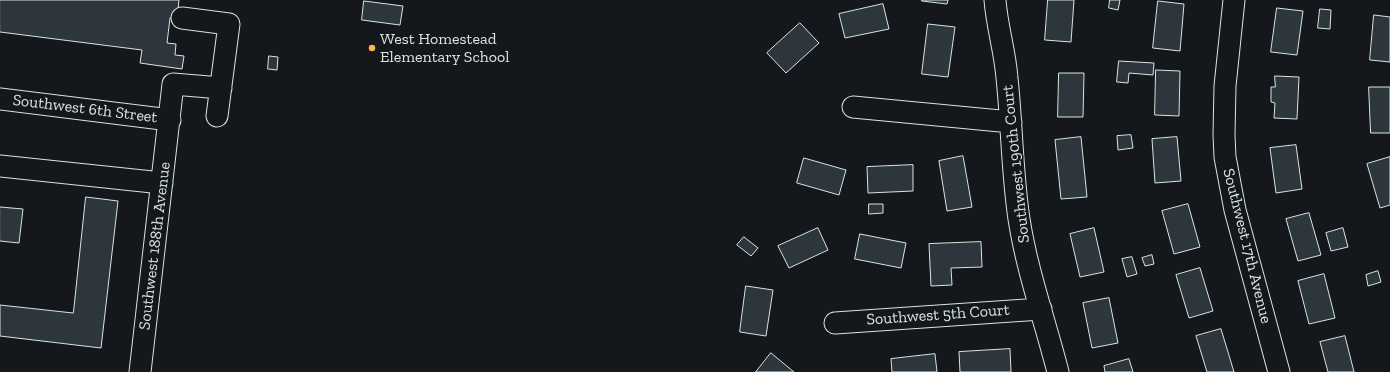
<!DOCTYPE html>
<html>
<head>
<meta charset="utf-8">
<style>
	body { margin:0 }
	canvas { display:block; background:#14181c }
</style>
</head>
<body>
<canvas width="1390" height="372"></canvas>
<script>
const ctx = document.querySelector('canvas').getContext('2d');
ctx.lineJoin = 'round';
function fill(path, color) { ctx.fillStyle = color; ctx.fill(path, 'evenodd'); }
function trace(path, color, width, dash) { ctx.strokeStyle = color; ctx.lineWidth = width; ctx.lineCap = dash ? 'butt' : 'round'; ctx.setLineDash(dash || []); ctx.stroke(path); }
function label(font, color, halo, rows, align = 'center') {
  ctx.font = font + ' "Zilla Slab",serif'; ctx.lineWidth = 3; ctx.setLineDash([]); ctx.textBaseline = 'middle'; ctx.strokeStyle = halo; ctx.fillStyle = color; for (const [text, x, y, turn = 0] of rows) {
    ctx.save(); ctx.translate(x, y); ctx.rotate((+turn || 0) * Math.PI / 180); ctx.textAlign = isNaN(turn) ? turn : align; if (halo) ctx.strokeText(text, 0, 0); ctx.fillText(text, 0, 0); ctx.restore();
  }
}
const building = new Path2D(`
	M 0,0 L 179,0 L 177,18 L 170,18 L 167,43 L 176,44 L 175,55 L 184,56 L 182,69 L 140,63 L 142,50 L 0,32 Z
	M 922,0 L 948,0 L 947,4 L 922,1 Z
	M 1048,0 L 1074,0 L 1071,42 L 1045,40 Z
	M 1110,0 L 1120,0 L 1118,10 L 1109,8 Z
	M 364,1 L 403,6 L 400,25 L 362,20 Z
	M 1158,1 L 1184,4 L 1180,51 L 1153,48 Z
	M 883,4 L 889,29 L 845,38 L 839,14 Z
	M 1277,8 L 1303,11 L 1297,55 L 1271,52 Z
	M 1320,9 L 1331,10 L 1330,29 L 1318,28 Z
	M 1374,15 L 1390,17 L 1390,62 L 1370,60 Z
	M 800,23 L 819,43 L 786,73 L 767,53 Z
	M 928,24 L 955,27 L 948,77 L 922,74 Z
	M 269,56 L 278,57 L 277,70 L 268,69 Z
	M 1119,61 L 1154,63 L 1153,75 L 1129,73 L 1128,83 L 1117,82 Z
	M 1156,70 L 1180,71 L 1179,116 L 1155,115 Z
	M 1059,73 L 1084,73 L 1083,117 L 1058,117 Z
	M 1275,76 L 1299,77 L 1297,119 L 1274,118 L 1275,103 L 1271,102 L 1271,87 L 1275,87 Z
	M 1369,87 L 1390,87 L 1390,133 L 1371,133 Z
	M 1131,135 L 1133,148 L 1118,150 L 1117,136 Z
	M 1081,137 L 1087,197 L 1061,199 L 1055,140 Z
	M 1177,137 L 1181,181 L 1155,183 L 1152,139 Z
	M 1296,145 L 1302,189 L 1276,193 L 1270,148 Z
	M 963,156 L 972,207 L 947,211 L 939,161 Z
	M 1390,157 L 1390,205 L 1380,208 L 1367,164 Z
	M 804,158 L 846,170 L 839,195 L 797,183 Z
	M 913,165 L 913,191 L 868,193 L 867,167 Z
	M 86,197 L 118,201 L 101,348 L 0,336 L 0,305 L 73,313 Z
	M 869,204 L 883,204 L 883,213 L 869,214 Z
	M 1188,204 L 1200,247 L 1174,254 L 1162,211 Z
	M 0,207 L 23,209 L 19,243 L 0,241 Z
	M 1309,213 L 1321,255 L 1298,261 L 1286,219 Z
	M 818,228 L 828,250 L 789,268 L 778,246 Z
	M 1094,228 L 1104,272 L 1080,277 L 1070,234 Z
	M 1343,228 L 1348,247 L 1331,251 L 1326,233 Z
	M 860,234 L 906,243 L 901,268 L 855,259 Z
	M 744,237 L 758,248 L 751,256 L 737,245 Z
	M 981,242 L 982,267 L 951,268 L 952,285 L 931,286 L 929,244 Z
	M 1152,255 L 1154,264 L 1145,266 L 1142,258 Z
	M 1132,257 L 1137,274 L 1127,277 L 1122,259 Z
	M 1200,268 L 1213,311 L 1189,318 L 1176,275 Z
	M 1378,271 L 1381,282 L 1368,286 L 1366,275 Z
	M 1324,274 L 1335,318 L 1309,324 L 1298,281 Z
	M 746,286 L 773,290 L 766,336 L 740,332 Z
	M 1109,298 L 1118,343 L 1092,348 L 1083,303 Z
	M 1221,329 L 1234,372 L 1207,372 L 1196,336 Z
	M 1345,336 L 1354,372 L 1328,372 L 1320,342 Z
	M 1010,349 L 1011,372 L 960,372 L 959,352 Z
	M 771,353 L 794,372 L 756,372 Z
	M 935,354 L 937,372 L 892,372 L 891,359 Z
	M 1129,359 L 1133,372 L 1105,372 L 1104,366 Z`);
fill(building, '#2c363c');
trace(building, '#d8e6dc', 1);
const minor = new Path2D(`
	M 995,0 C 997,27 1005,51 1007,78 C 1012,125 1012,172 1019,219 C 1027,271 1045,321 1058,372
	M 1234,0 L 1225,86 L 1224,135 L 1225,157 L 1235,210 L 1279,372
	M 182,18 L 229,24 L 217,116
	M 0,99 L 170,120
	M 853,107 L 1011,122
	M 0,166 L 162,183
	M 835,323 L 1041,309
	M 140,372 L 173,84 L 221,88`);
trace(minor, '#d8e6dc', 23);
trace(minor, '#14181c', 21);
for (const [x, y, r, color] of [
	[372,48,4,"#ffb74d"]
]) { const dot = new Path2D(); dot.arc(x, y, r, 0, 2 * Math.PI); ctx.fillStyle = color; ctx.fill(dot); trace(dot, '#14181c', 1.5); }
label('16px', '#d8e6dc', '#14181c', [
	["West Homestead",380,39],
	["Elementary School",380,57]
], 'left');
label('16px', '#d8e6dc', '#14181c', [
	["Southwest 6th Street",85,109,7],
	["Southwest 190th Court",1016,164,-96],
	["Southwest 188th Avenue",155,246,-83],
	["Southwest 17th Avenue",1247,246,76],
	["Southwest 5th Court",938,315,-4]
]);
</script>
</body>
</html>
